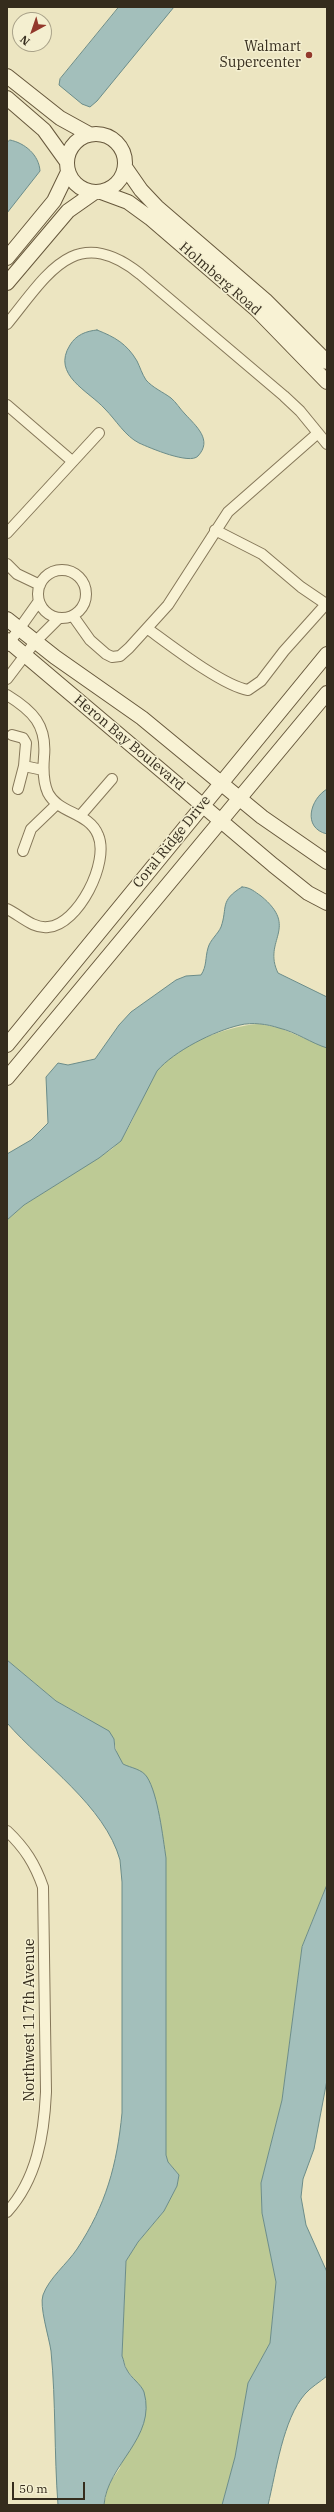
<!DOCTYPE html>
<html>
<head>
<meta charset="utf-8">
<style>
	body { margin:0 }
	#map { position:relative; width:334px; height:2512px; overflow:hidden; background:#ece5c1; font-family:"IBM Plex Serif",serif }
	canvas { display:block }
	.frame { position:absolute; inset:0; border:8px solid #352c1d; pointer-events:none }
	.north { position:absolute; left:12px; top:12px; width:40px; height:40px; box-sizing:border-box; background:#f4efd0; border:1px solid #a8a188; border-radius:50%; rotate:220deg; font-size:11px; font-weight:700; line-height:16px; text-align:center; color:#352c1d }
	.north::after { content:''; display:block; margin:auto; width:14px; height:18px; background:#92382b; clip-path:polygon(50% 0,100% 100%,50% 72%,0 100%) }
	.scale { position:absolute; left:12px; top:2482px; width:73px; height:18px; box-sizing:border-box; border:2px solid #352c1d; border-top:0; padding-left:5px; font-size:12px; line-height:14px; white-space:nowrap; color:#352c1d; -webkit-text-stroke:3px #f4efd0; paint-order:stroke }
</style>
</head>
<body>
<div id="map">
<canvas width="334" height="2512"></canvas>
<div class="frame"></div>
<div class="north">N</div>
<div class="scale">50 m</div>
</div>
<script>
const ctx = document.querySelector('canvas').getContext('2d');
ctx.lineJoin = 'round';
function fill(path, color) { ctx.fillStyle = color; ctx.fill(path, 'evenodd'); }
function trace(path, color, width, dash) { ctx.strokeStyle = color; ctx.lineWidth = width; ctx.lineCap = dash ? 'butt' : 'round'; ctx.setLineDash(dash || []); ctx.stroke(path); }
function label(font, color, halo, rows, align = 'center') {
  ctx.font = font + ' "IBM Plex Serif",serif'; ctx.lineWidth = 3; ctx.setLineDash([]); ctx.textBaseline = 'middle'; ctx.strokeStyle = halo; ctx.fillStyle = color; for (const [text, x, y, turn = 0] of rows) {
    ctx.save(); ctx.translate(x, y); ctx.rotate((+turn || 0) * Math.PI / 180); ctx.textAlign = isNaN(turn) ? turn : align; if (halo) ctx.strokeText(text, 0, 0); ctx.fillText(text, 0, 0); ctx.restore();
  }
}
fill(new Path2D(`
	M 260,1024 L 280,1028 L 327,1048 L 327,1885 L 302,1947 L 282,2100 L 261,2183 L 262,2213 L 276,2282 L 270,2343 L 248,2383 L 235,2457 L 222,2505 L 104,2505 L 108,2485 L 120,2468 L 134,2379 L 127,2370 L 122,2356 L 126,2261 L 138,2242 L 164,2211 L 177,2186 L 179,2175 L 168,2162 L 166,2155 L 166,1858 L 151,1789 L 118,1759 L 114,1739 L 85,1717 L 56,1701 L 7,1660 L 7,1220 L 24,1205 L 112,1149 C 130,1132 136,1110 147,1088 C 152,1079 158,1067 166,1060 C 188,1042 231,1025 260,1024 Z`), '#bdca95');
const water = new Path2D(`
	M 119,7 L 174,7 L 97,101 L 90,107 L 82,104 L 59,85 L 60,79 Z
	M 10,140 C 25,143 39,155 40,171 L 7,213 L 7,143 Z
	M 97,330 C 115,337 127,344 137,361 C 140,367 142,374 146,380 C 153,388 163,392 171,398 C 176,402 180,409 185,414 C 196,426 213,440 198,456 C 190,465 150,448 139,443 C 125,436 116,420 105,409 C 89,391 51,375 70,345 C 76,335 86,331 97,330 Z
	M 327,789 L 327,834 C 302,828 310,799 327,789 Z
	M 242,887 C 250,887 255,892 261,896 C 300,928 262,940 278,973 L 327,997 L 327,1048 C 311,1043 296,1032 279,1028 C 267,1024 252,1022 240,1025 C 214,1031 174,1051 157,1071 L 121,1141 L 99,1158 L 24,1205 L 7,1220 L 7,1154 L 31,1140 L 48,1123 L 46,1077 L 58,1063 L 68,1065 L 95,1059 L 119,1025 L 131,1012 L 176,980 L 186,976 L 201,975 C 207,966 205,958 208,948 C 210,940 218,934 221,927 C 228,907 219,901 242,887 Z
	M 7,1660 L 56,1701 L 109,1731 L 114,1739 L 115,1749 L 123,1764 C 131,1768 142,1769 147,1777 C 158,1794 163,1838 166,1858 L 166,2155 L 168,2162 L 179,2175 L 177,2186 L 164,2211 L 138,2242 L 126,2261 L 122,2356 C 124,2360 124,2366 127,2370 C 131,2378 141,2384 144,2392 C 157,2438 107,2464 104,2505 L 58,2505 C 54,2454 56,2402 51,2351 C 49,2337 39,2306 43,2295 C 49,2278 67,2264 77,2249 C 106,2205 117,2165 122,2113 L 122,1882 C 121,1875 121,1867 120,1860 C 105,1806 43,1764 7,1723 Z
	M 327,1885 L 327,2080 L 314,2149 L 303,2179 L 301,2197 L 306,2225 L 327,2272 L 327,2376 C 320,2382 311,2387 305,2394 C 283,2419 276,2472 268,2505 L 222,2505 L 235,2457 L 248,2383 L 270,2343 L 276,2282 L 262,2213 L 261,2183 L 282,2100 L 302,1947 Z`);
fill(water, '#a3bfbb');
trace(water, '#6b8c89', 1);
const street = new Path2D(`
	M 7,324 C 47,275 75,222 140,274 L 284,396 L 300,411 L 327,444
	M 7,405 L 72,461
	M 215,530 L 262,554 L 301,587 L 326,604
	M 7,533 L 99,433
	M 7,564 L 17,574 L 40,585
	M38 594a24 24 0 1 1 48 0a24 24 0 1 1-48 0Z
	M 73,616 L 90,640 L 106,654 L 112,657 L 120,656 L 129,648 L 168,605 L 228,512 L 318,433
	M 148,629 C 170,645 223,686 248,690 L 261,681 L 284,651 L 327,603
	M 7,646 L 39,601
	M 7,679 L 35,642 L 59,618
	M 7,695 C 33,711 47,725 44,757 C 43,769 43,782 48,793 C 59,814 89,812 98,835 C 110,862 78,925 48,927 C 33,929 20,915 7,909
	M 12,735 L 23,738 L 26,743 L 24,766
	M 18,789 L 24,766 L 43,770
	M 80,816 L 112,779
	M 23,851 L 31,829 L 57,804
	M 7,1831 C 25,1848 35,1864 43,1887 L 46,2092 C 44,2135 37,2179 7,2212`);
const secondary = new Path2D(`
	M 7,76 L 60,118 L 89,134
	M 7,98 L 44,130 L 67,162
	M67 163a29 29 0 1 1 58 0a29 29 0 1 1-58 0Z
	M 125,167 L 141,190 L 157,207 L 265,300 L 327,362
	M 101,192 L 128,202 L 150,218 L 257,310 L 327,382
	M 7,258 L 54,201 L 68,172
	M 7,283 L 68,211 L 95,192
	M 7,619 L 55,657 L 142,718 L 262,817 L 327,862
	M 7,640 L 273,865 L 308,893 L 327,903
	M 7,1045 L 327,654
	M 7,1078 L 327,693`);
trace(street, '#857759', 12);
trace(secondary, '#67583c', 16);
trace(street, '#f8f2d4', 10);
trace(secondary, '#f8f2d4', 14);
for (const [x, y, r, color] of [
	[309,55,4,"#92382b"]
]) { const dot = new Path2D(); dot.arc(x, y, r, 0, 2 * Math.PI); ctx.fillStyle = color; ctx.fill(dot); trace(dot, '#f4efd0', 1.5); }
label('14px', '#352c1d', '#f4efd0', [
	["Walmart",301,47],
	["Supercenter",301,63]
], 'right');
label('14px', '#352c1d', '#f4efd0', [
	["Holmberg Road",220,279,41],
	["Heron Bay Boulevard",129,743,40],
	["Coral Ridge Drive",172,842,-51],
	["Northwest 117th Avenue",30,2020,-90]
]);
</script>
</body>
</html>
